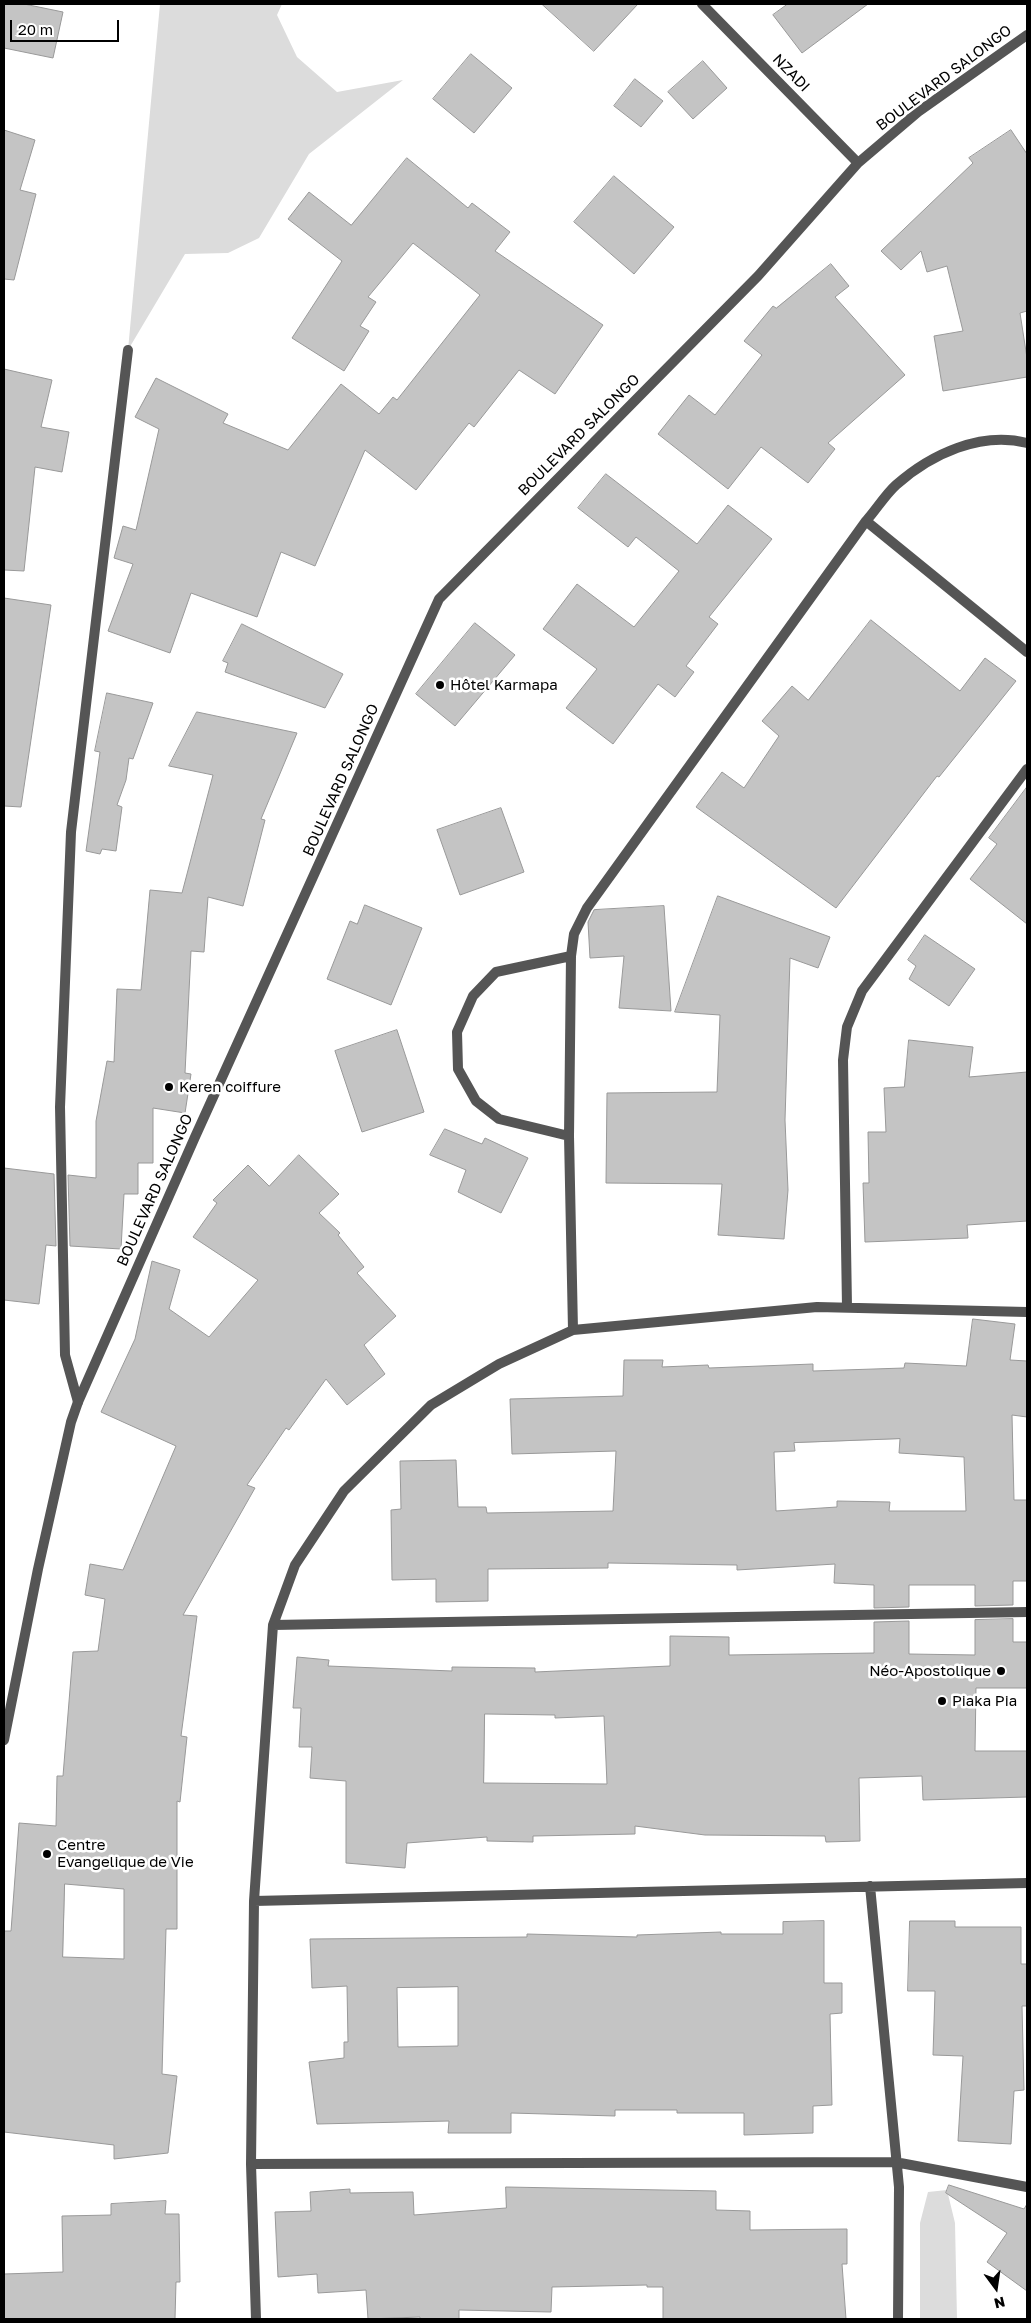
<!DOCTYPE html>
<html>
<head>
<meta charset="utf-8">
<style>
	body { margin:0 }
	#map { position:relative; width:1031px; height:2323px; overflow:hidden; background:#fff; font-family:"Golos Text",sans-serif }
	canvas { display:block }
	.frame { position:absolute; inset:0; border:5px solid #000; pointer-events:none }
	.north { position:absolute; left:971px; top:2263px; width:50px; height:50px; -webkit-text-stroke:4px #fff; paint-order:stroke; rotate:166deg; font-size:14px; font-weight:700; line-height:20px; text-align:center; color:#000 }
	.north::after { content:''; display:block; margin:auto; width:18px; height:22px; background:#000; clip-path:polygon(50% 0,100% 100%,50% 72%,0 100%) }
	.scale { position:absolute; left:10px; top:20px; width:109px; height:22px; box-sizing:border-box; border:2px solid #000; border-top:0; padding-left:6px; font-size:15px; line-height:18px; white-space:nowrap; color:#000; -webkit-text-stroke:4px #fff; paint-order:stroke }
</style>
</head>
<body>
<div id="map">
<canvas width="1031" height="2323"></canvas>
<div class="frame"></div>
<div class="north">N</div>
<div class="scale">20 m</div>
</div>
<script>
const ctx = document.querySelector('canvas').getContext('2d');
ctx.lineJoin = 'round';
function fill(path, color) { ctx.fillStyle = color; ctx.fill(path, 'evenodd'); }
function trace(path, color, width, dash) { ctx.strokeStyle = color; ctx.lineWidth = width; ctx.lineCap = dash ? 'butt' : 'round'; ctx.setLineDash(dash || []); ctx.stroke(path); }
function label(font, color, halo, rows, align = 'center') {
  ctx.font = font + ' "Golos Text",sans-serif'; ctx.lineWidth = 5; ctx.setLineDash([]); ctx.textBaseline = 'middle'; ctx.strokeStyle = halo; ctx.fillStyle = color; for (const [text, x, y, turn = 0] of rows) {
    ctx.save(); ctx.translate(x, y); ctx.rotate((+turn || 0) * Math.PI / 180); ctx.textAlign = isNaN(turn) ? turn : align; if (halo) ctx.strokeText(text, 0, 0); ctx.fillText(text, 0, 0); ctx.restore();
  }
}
fill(new Path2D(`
	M 160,4 L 282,4 L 277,15 L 297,57 L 337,92 L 403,80 L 309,154 L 259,238 L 228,253 L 185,254 L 128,350 Z
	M 947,2190 L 955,2223 L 957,2319 L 920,2319 L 920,2223 L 928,2192 Z`), '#dcdcdc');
const building = new Path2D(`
	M 4,4 L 24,4 L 63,12 L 53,58 L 4,48 Z
	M 542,4 L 638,4 L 594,51 Z
	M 788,4 L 868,4 L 802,53 L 773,15 Z
	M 471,54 L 512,88 L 474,133 L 433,99 Z
	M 703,61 L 727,88 L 693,119 L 668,92 Z
	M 635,79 L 663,101 L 641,127 L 614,106 Z
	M 4,130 L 35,140 L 20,190 L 36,194 L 14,280 L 4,279 Z
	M 1011,130 L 1027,154 L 1027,311 L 1020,313 L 1027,358 L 1027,377 L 943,391 L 934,336 L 963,331 L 947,266 L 927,272 L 921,251 L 901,270 L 881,251 L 973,163 L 969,158 Z
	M 407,158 L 468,208 L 472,203 L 510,232 L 495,251 L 603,325 L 555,394 L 519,370 L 474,427 L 469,423 L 416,490 L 365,450 L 315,566 L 281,552 L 257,617 L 191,593 L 170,653 L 108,631 L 133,564 L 114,558 L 123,526 L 136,530 L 159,429 L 135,417 L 156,378 L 228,414 L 223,423 L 288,450 L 341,384 L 379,414 L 393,397 L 397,400 L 480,295 L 413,243 L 368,297 L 376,302 L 360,326 L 369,331 L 344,371 L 292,338 L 342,261 L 288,219 L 309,192 L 351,225 Z
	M 614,176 L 674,227 L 634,274 L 574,222 Z
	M 831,264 L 849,286 L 835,297 L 905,375 L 828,443 L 835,449 L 808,483 L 761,447 L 728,489 L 658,434 L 689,395 L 715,415 L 762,355 L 744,341 L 773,306 L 776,308 Z
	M 4,369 L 52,380 L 41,427 L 69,432 L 62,472 L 35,467 L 24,571 L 4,570 Z
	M 606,474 L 697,544 L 728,505 L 772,539 L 709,617 L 718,624 L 686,666 L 694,672 L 675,697 L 658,684 L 613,744 L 566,708 L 597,669 L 543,629 L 577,584 L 634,627 L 679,571 L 636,537 L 628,547 L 578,508 Z
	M 4,598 L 51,605 L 21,807 L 4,806 Z
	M 871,620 L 960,691 L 985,658 L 1016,681 L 939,777 L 937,776 L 836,908 L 696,807 L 722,772 L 744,788 L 779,736 L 762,721 L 792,686 L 808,700 Z
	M 475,623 L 515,655 L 455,726 L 416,694 Z
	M 242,624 L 343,674 L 325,708 L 225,672 L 228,663 L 223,661 Z
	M 107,693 L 153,703 L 133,759 L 129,758 L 126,780 L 117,805 L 122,807 L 116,851 L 102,849 L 100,854 L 86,851 L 100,752 L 95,751 Z
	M 197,712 L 297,733 L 261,819 L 265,820 L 243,906 L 208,897 L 204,952 L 191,951 L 185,1073 L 191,1074 L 185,1113 L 153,1108 L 153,1163 L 138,1163 L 138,1194 L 124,1194 L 121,1249 L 70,1246 L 68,1175 L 96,1178 L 96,1121 L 107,1061 L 114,1062 L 117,989 L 141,990 L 150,890 L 182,893 L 213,775 L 169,766 Z
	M 1027,787 L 1027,924 L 970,879 L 997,844 L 989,838 Z
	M 501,808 L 524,872 L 460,895 L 437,830 Z
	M 718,896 L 830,937 L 818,968 L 790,958 L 785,1120 L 788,1190 L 784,1239 L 718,1235 L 722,1184 L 606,1183 L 607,1093 L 717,1092 L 720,1015 L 675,1012 Z
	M 365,905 L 422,928 L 391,1005 L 327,979 L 350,921 L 357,924 Z
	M 664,906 L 671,1011 L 619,1008 L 624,956 L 590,958 L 588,922 L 594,910 Z
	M 925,935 L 975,969 L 949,1006 L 909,979 L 916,966 L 908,960 Z
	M 397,1030 L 424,1112 L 362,1132 L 335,1051 Z
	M 909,1040 L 973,1047 L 969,1077 L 1027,1072 L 1027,1221 L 967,1225 L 968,1238 L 865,1242 L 863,1183 L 869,1183 L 868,1132 L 886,1132 L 884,1088 L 904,1087 Z
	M 445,1129 L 482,1144 L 485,1138 L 528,1158 L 501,1213 L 458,1192 L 466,1170 L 430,1155 Z
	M 299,1155 L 339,1194 L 319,1213 L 340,1233 L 338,1235 L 364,1267 L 357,1273 L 396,1316 L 364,1345 L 385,1374 L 347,1405 L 326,1379 L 289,1430 L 286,1428 L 247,1485 L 255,1488 L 183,1615 L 197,1616 L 181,1736 L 187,1737 L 180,1802 L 177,1801 L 177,1929 L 166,1929 L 162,2074 L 177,2076 L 168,2153 L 114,2159 L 114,2145 L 4,2132 L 4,1931 L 11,1931 L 19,1823 L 56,1826 L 57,1776 L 63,1776 L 73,1652 L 98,1651 L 105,1599 L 85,1595 L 90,1564 L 123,1570 L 176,1446 L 101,1412 L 135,1339 L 152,1261 L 180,1270 L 169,1309 L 209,1337 L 258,1280 L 193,1237 L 217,1203 L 213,1200 L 248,1165 L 269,1186 ZM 65,1884 L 124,1889 L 124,1959 L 63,1957 Z
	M 4,1168 L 54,1174 L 56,1246 L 46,1245 L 39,1304 L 4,1300 Z
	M 973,1319 L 1015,1324 L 1010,1360 L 1027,1361 L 1027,1417 L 1012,1415 L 1014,1500 L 1027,1500 L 1027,1581 L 1013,1581 L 1013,1605 L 975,1606 L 975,1585 L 909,1585 L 909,1607 L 874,1608 L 874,1585 L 834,1583 L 835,1564 L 737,1570 L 737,1565 L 608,1563 L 608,1568 L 488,1569 L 488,1601 L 436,1602 L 436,1579 L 392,1580 L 391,1510 L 401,1509 L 400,1461 L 456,1460 L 458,1507 L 486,1507 L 487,1513 L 613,1511 L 616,1451 L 512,1454 L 510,1399 L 623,1396 L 624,1360 L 663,1360 L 662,1367 L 708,1365 L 709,1368 L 813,1364 L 813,1371 L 904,1368 L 905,1363 L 966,1366 ZM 900,1439 L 899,1453 L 964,1457 L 966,1511 L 889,1511 L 890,1502 L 837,1501 L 837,1507 L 776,1511 L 774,1452 L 795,1451 L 794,1443 Z
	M 1013,1619 L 1013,1642 L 1027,1642 L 1027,1688 L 976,1688 L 975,1751 L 1027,1751 L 1027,1797 L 923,1800 L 922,1776 L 859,1778 L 860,1841 L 826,1842 L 825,1836 L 705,1835 L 635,1826 L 635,1834 L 533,1836 L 533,1842 L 487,1841 L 487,1837 L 407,1843 L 405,1868 L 346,1863 L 346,1781 L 310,1778 L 312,1747 L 299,1747 L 301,1708 L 293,1708 L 297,1657 L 329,1660 L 328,1666 L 452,1671 L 452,1667 L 535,1668 L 535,1672 L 670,1666 L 670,1636 L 729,1637 L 729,1655 L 874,1653 L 874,1622 L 909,1621 L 909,1654 L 975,1655 L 975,1620 ZM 485,1714 L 555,1715 L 555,1718 L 604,1716 L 607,1784 L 484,1783 Z
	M 824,1921 L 824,1983 L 842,1983 L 842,2013 L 830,2014 L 832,2105 L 813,2106 L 813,2133 L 744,2135 L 744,2113 L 677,2113 L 677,2110 L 615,2110 L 615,2116 L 511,2113 L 511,2133 L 448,2133 L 449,2121 L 317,2124 L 309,2062 L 344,2058 L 344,2042 L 348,2042 L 347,1986 L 312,1988 L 310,1939 L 527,1937 L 527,1934 L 637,1937 L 637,1935 L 721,1932 L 721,1934 L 783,1934 L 783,1922 ZM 458,1987 L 458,2046 L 398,2047 L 397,1988 Z
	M 910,1921 L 955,1921 L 955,1927 L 1021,1927 L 1021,1964 L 1027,1964 L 1027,2006 L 1022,2006 L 1024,2090 L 1014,2091 L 1011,2144 L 958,2141 L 963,2056 L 933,2055 L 935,1991 L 908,1991 Z
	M 949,2185 L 1024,2209 L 1027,2204 L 1027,2291 L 987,2262 L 1007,2233 L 946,2193 Z
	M 506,2187 L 716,2191 L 716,2210 L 750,2211 L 750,2230 L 847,2229 L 847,2264 L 842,2264 L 846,2319 L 663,2319 L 663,2287 L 647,2287 L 647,2285 L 552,2287 L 551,2312 L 459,2310 L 459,2319 L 420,2319 L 420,2317 L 368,2319 L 366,2290 L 318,2293 L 317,2274 L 278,2277 L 275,2212 L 311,2211 L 310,2192 L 350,2189 L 350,2193 L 413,2192 L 414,2215 L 506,2208 Z
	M 166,2201 L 165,2214 L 179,2214 L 180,2282 L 176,2282 L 175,2319 L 4,2319 L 4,2274 L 63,2272 L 62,2216 L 111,2215 L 111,2204 Z`);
fill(building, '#c4c4c4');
trace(building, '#999', 1);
trace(new Path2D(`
	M 78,1402 L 65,1355 L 60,1107 L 71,832 L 128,350`), '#555', 10);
trace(new Path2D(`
	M 702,4 L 858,163
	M 866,521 L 1027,652
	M 569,1136 L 499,1119 L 476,1101 L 458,1069 L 457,1032 L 473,996 L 496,972 L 571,956
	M 847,1307 L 843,1060 L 847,1027 L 862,991 L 1027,769
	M 573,1330 L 569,1136 L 571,956 L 574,934 L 587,908 L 866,521 C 876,510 885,495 896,485 C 931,454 981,431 1027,443
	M 273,1625 L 1027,1612
	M 4,1740 L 38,1569 L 71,1422 L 78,1402 L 195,1137 L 439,599 L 758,276 L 858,163 L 918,112 L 1027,35
	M 870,1886 L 899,2187 L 898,2319
	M 254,1901 L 1027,1883
	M 251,2164 L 895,2162 L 1027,2187
	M 256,2319 L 251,2164 L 254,1901 L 273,1625 L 295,1565 L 344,1491 L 431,1405 L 499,1364 L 573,1330 L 817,1307 L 1027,1312`), '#555', 10);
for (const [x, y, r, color] of [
	[440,685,5,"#000"],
	[169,1087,5,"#000"],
	[1001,1671,5,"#000"],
	[942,1701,5,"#000"],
	[47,1854,5,"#000"]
]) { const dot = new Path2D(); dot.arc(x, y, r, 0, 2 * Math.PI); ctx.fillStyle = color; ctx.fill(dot); trace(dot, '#fff', 2); }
label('15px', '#000', '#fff', [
	["NZADI",791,73,46],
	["BOULEVARD SALONGO",944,78,-37],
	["BOULEVARD SALONGO",579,435,-45],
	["BOULEVARD SALONGO",341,780,-66],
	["BOULEVARD SALONGO",155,1190,-66]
]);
label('15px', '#000', '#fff', [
	["Hôtel Karmapa",450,685],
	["Keren coiffure",179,1087],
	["Néo-Apostolique",991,1671,"right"],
	["Piaka Pia",952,1701],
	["Centre",57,1845],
	["Evangelique de Vie",57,1862]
], 'left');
</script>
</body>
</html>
